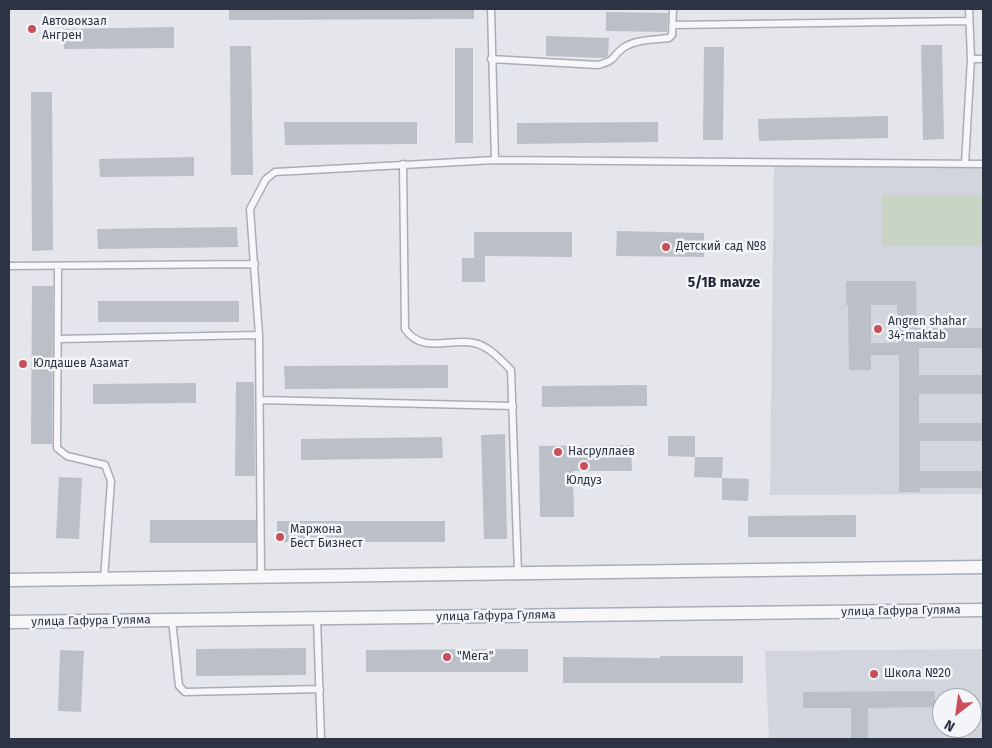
<!DOCTYPE html>
<html>
<head>
<meta charset="utf-8">
<style>
	body { margin:0 }
	#map { position:relative; width:992px; height:748px; overflow:hidden; background:#e4e6eb; font-family:"Fira Sans",sans-serif }
	canvas { display:block }
	.frame { position:absolute; inset:0; border:10px solid #2c3343; pointer-events:none }
	.north { position:absolute; left:932px; top:688px; width:50px; height:50px; box-sizing:border-box; background:#f4f5f8; border:1px solid #a4a7b0; border-radius:50%; rotate:210deg; font-size:14px; font-weight:700; line-height:20px; text-align:center; color:#2c3343 }
	.north::after { content:''; display:block; margin:auto; width:18px; height:22px; background:#c9505b; clip-path:polygon(50% 0,100% 100%,50% 72%,0 100%) }
</style>
</head>
<body>
<div id="map">
<canvas width="992" height="748"></canvas>
<div class="frame"></div>
<div class="north">N</div>
</div>
<script>
const ctx = document.querySelector('canvas').getContext('2d');
ctx.lineJoin = 'round';
function fill(path, color) { ctx.fillStyle = color; ctx.fill(path, 'evenodd'); }
function trace(path, color, width, dash) { ctx.strokeStyle = color; ctx.lineWidth = width; ctx.lineCap = dash ? 'butt' : 'round'; ctx.setLineDash(dash || []); ctx.stroke(path); }
function label(font, color, halo, rows, align = 'center') {
  ctx.font = font + ' "Fira Sans",sans-serif'; ctx.lineWidth = 5; ctx.setLineDash([]); ctx.textBaseline = 'middle'; ctx.strokeStyle = halo; ctx.fillStyle = color; for (const [text, x, y, turn = 0] of rows) {
    ctx.save(); ctx.translate(x, y); ctx.rotate((+turn || 0) * Math.PI / 180); ctx.textAlign = isNaN(turn) ? turn : align; if (halo) ctx.strokeText(text, 0, 0); ctx.fillText(text, 0, 0); ctx.restore();
  }
}
fill(new Path2D(`
	M 774,163 L 983,163 L 983,494 L 770,495 Z
	M 983,649 L 983,739 L 769,739 L 765,651 ZM 942,698 L 972,698 L 972,728 L 942,728 Z`), '#d2d5dd');
fill(new Path2D(`
	M 882,195 L 983,195 L 983,246 L 882,246 Z`), '#c8d5c5');
fill(new Path2D(`
	M 229,9 L 474,9 L 474,19 L 229,20 Z
	M 606,12 L 668,13 L 667,32 L 606,31 Z
	M 174,27 L 174,48 L 64,49 L 63,29 Z
	M 546,36 L 609,38 L 608,56 L 604,58 L 546,56 Z
	M 921,45 L 942,45 L 944,139 L 923,140 Z
	M 230,46 L 251,46 L 253,175 L 231,175 Z
	M 704,47 L 724,47 L 723,140 L 703,140 Z
	M 455,48 L 473,48 L 473,143 L 455,143 Z
	M 31,92 L 52,92 L 53,250 L 32,251 Z
	M 888,116 L 888,138 L 759,141 L 758,119 Z
	M 284,122 L 417,122 L 417,144 L 285,145 Z
	M 658,122 L 658,142 L 517,144 L 517,123 Z
	M 194,157 L 194,176 L 100,177 L 99,159 Z
	M 237,227 L 238,247 L 98,249 L 97,229 Z
	M 617,231 L 704,233 L 704,257 L 616,256 Z
	M 474,232 L 572,232 L 572,257 L 485,256 L 485,282 L 462,282 L 462,258 L 474,258 Z
	M 846,281 L 916,281 L 917,328 L 983,328 L 983,348 L 919,348 L 919,375 L 983,375 L 983,394 L 919,394 L 919,423 L 983,423 L 983,441 L 920,441 L 920,471 L 983,471 L 983,488 L 920,488 L 920,492 L 899,492 L 899,355 L 871,355 L 871,370 L 849,370 L 848,305 L 846,305 ZM 871,305 L 897,305 L 898,343 L 871,343 Z
	M 32,286 L 53,286 L 52,444 L 31,444 Z
	M 98,301 L 239,301 L 239,322 L 98,322 Z
	M 448,365 L 448,388 L 285,389 L 284,366 Z
	M 236,382 L 254,382 L 255,476 L 235,476 Z
	M 196,383 L 196,403 L 93,404 L 93,384 Z
	M 647,385 L 647,406 L 542,407 L 542,386 Z
	M 505,434 L 507,539 L 484,539 L 481,435 Z
	M 668,436 L 695,436 L 695,457 L 668,456 Z
	M 442,437 L 443,458 L 301,460 L 301,439 Z
	M 631,445 L 632,471 L 573,471 L 574,517 L 540,517 L 539,446 Z
	M 695,457 L 723,457 L 722,478 L 694,477 Z
	M 59,477 L 82,478 L 79,539 L 56,538 Z
	M 722,478 L 749,479 L 748,501 L 722,500 Z
	M 856,515 L 856,537 L 748,537 L 748,516 Z
	M 150,520 L 256,520 L 256,543 L 150,543 Z
	M 277,521 L 445,521 L 445,542 L 277,542 Z
	M 306,648 L 306,675 L 196,676 L 196,649 Z
	M 528,649 L 528,672 L 366,672 L 366,650 Z
	M 60,650 L 84,651 L 81,712 L 58,711 Z
	M 660,656 L 743,656 L 743,683 L 563,683 L 563,657 L 660,658 Z
	M 935,691 L 935,707 L 868,708 L 868,739 L 851,739 L 851,708 L 803,708 L 803,692 Z`), '#bbbfc8');
const service = new Path2D(`
	M 491,9 L 495,160
	M 673,25 L 969,21
	M 491,59 L 598,65 C 617,60 611,57 623,48 C 636,39 655,40 669,38 L 672,35 L 673,9
	M 971,59 L 983,59
	M 403,164 L 405,329 C 422,354 449,338 474,343 C 489,346 501,360 511,370 L 518,573
	M 965,164 L 971,59 L 969,9
	M 9,266 L 255,264
	M 58,266 L 57,448 L 67,456 L 105,465 L 111,481 L 104,579
	M 58,339 L 259,335
	M 261,400 L 513,406
	M 261,577 L 259,335 L 250,209 L 266,179 L 275,172 L 495,160 L 983,164
	M 317,618 L 321,739
	M 172,620 L 179,686 L 185,692 L 320,689`);
const minor = new Path2D(`
	M 9,580 L 983,567
	M 9,622 L 983,610`);
trace(service, '#a9adb5', 9);
trace(minor, '#a9adb5', 15);
trace(service, '#f7f7f9', 6);
trace(minor, '#f7f7f9', 12);
for (const [x, y, r, color] of [
	[32,29,5,"#c9505b"],
	[666,247,5,"#c9505b"],
	[878,329,5,"#c9505b"],
	[23,364,5,"#c9505b"],
	[558,452,5,"#c9505b"],
	[584,466,5,"#c9505b"],
	[280,537,5,"#c9505b"],
	[447,657,5,"#c9505b"],
	[874,674,5,"#c9505b"]
]) { const dot = new Path2D(); dot.arc(x, y, r, 0, 2 * Math.PI); ctx.fillStyle = color; ctx.fill(dot); trace(dot, '#f4f5f8', 2); }
label('12px', '#2c3343', '#f4f5f8', [
	["Автовокзал",42,22],
	["Ангрен",42,36],
	["Детский сад №8",676,247],
	["Angren shahar",888,322],
	["34-maktab",888,336],
	["Юлдашев Азамат",33,364],
	["Насруллаев",568,452],
	["Юлдуз",584,481,"center"],
	["Маржона",290,530],
	["Бест Бизнест",290,544],
	["\"Мега\"",457,657],
	["Школа №20",884,674]
], 'left');
label('12px', '#2c3343', '#f4f5f8', [
	["улица Гафура Гуляма",901,611,-1],
	["улица Гафура Гуляма",496,616,-1],
	["улица Гафура Гуляма",91,621,-1]
]);
label('bold 14px', '#1e2434', '#f4f5f8', [
	["5/1B mavze",724,283]
]);
</script>
</body>
</html>
